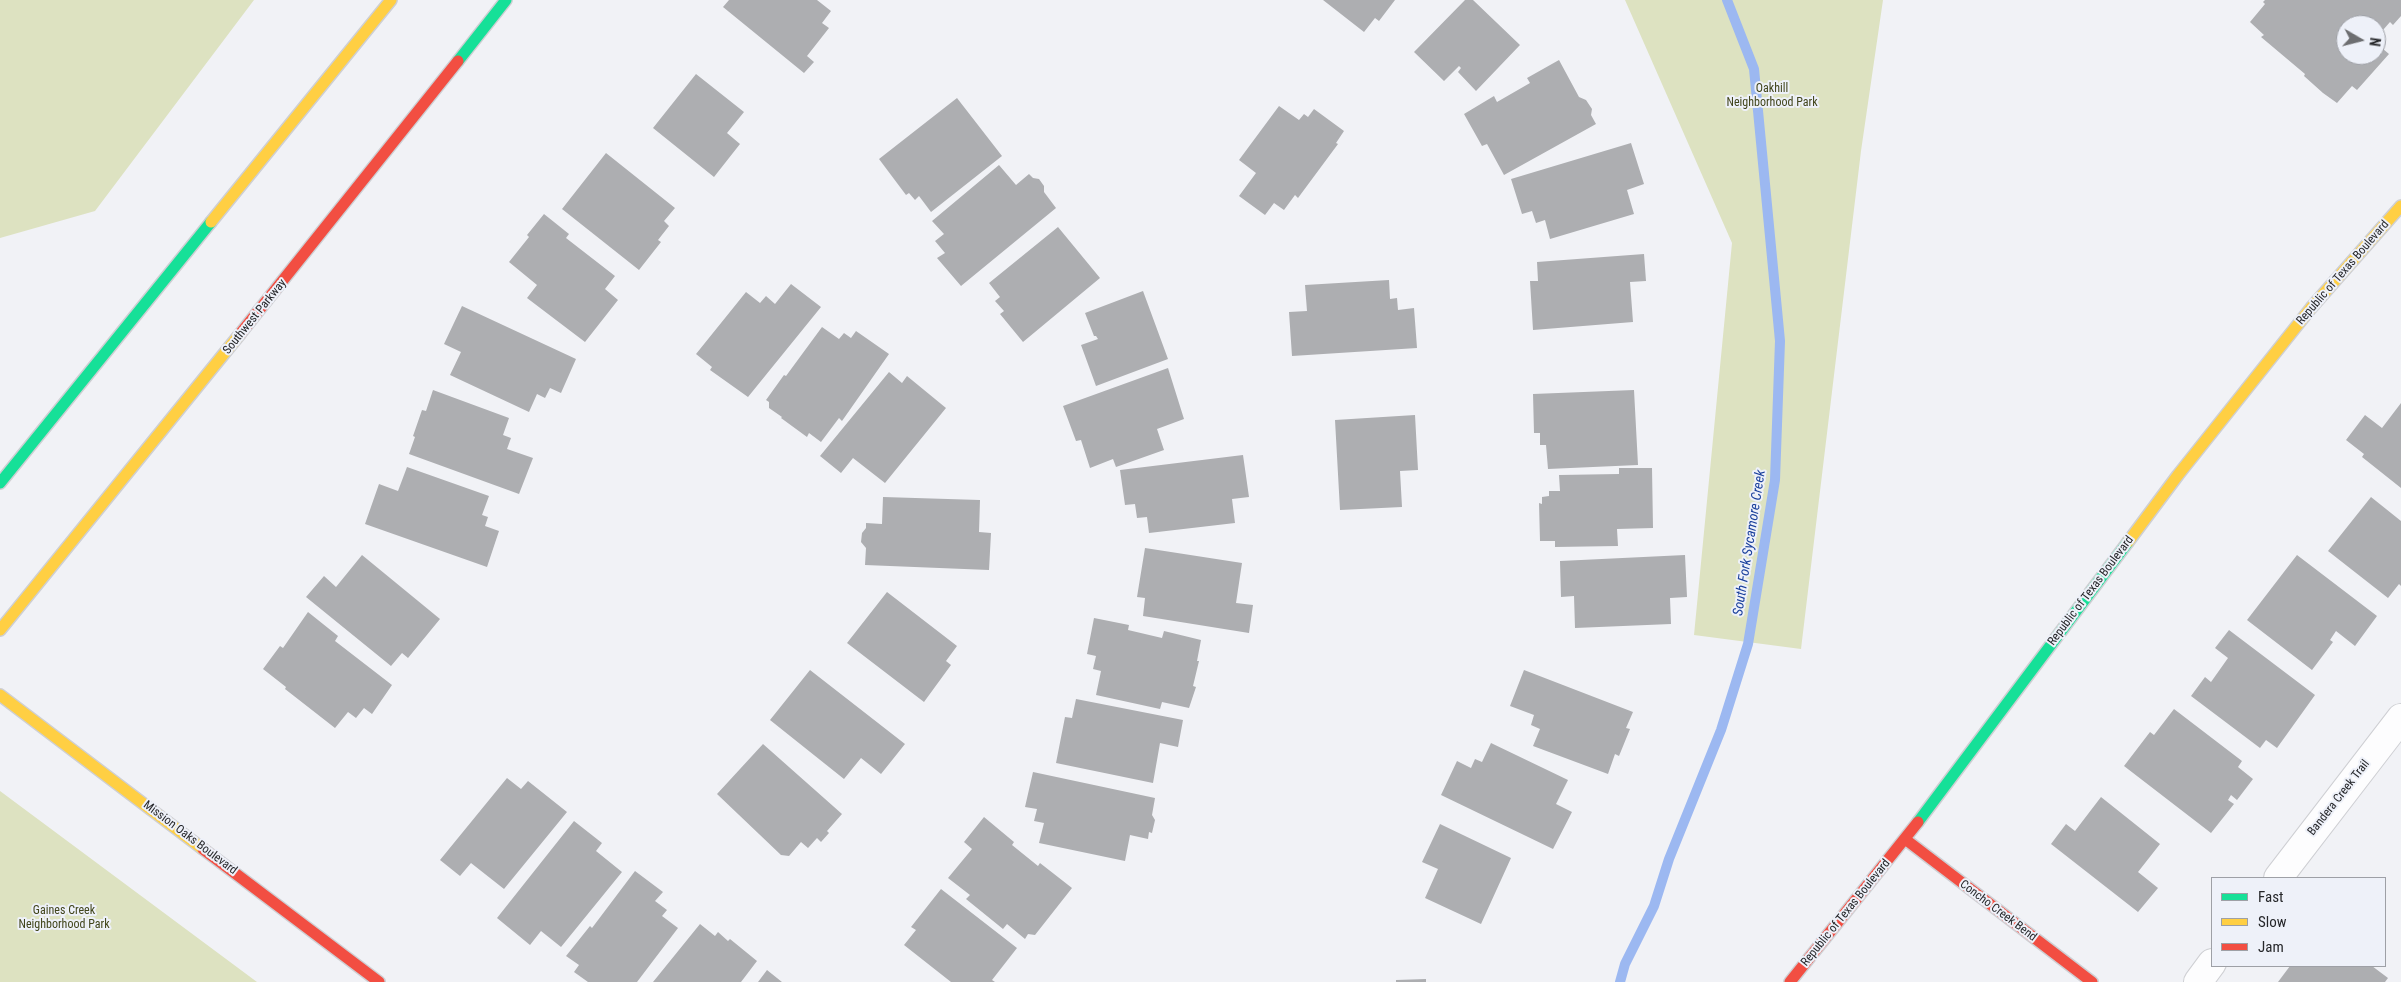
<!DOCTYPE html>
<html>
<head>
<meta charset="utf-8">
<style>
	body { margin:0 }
	#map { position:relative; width:2401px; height:982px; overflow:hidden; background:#f1f2f6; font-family:"Roboto Condensed",sans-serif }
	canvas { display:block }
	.legend { position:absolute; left:2211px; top:877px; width:175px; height:90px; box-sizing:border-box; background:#eef1f9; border:1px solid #9ea0a6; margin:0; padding:6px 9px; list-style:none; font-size:15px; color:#26272a }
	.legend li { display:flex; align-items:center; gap:10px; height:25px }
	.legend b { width:25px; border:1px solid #9ea0a6 }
	.north { position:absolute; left:2336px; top:15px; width:50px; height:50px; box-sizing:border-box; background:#eef1f9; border:1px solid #9ea0a6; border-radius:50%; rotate:98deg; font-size:14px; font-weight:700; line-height:20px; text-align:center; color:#26272a }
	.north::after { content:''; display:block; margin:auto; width:18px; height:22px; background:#6d6e71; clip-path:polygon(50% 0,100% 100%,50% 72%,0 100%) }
</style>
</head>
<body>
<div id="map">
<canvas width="2401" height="982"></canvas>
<ul class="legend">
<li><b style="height:6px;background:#16e098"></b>Fast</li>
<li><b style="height:6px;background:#ffcf43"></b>Slow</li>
<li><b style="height:6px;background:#f24e42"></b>Jam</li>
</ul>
<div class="north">N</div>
</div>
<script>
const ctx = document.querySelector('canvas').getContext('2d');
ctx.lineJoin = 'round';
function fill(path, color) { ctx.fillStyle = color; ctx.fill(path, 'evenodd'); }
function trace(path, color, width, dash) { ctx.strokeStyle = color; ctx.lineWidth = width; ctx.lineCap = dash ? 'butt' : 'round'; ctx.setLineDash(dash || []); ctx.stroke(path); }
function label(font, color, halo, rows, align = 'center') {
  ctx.font = font + ' "Roboto Condensed",sans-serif'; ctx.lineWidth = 4; ctx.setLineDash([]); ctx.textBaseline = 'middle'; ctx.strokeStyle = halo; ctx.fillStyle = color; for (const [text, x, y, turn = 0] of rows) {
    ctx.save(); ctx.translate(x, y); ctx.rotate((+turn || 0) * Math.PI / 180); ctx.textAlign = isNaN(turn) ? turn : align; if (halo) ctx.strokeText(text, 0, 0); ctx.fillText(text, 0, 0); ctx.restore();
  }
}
fill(new Path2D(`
	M 0,0 L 254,0 L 95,211 L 0,238 Z
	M 1625,0 L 1883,0 L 1861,151 L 1801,649 L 1694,635 L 1732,243 Z
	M 0,791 L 257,982 L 0,982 Z`), '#dde2c1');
trace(new Path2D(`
	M 1620,982 L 1625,964 L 1654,906 L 1669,859 L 1721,730 L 1748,644 L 1775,480 L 1780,341 L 1754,69 L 1727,0`), '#9cb8f1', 10);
fill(new Path2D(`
	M 729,0 L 817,0 L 831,11 L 822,23 L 829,28 L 807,56 L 814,62 L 804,73 L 723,7 Z
	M 1323,0 L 1395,0 L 1379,21 L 1375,18 L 1364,32 Z
	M 1465,0 L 1473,0 L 1520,45 L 1476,91 L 1458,72 L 1461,68 L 1459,66 L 1444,81 L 1414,52 Z
	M 2265,0 L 2401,0 L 2401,16 L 2393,25 L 2390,22 L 2376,38 L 2376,25 L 2346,25 L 2346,55 L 2376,55 L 2376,43 L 2389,54 L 2357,90 L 2352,86 L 2337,103 L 2323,93 L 2304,76 L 2305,74 L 2261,37 L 2264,35 L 2250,22 L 2265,4 L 2263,2 Z
	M 1559,60 L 1579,97 L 1586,100 L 1592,109 L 1591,115 L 1596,124 L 1504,175 L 1487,144 L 1482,146 L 1464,114 L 1494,96 L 1497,102 L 1530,83 L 1527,78 Z
	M 696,74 L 744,112 L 727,133 L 740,144 L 714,177 L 653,128 Z
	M 957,98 L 1002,156 L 931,212 L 919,196 L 915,200 L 909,193 L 906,195 L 879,159 Z
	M 1279,106 L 1299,120 L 1304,114 L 1308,117 L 1314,109 L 1344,131 L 1336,143 L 1338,144 L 1298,198 L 1295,195 L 1284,210 L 1274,203 L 1265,215 L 1239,196 L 1256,173 L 1239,160 Z
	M 1631,143 L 1644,184 L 1627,190 L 1634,214 L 1550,239 L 1545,220 L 1536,223 L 1532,211 L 1522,214 L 1511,179 Z
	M 606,153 L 675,208 L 664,221 L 669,226 L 658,240 L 661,242 L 639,270 L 562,209 Z
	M 999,165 L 1016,185 L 1029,174 L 1033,178 L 1039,179 L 1044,186 L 1044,192 L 1056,208 L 961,286 L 937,258 L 945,253 L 935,241 L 944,234 L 932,221 Z
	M 544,214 L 569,234 L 566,238 L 615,276 L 605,289 L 618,300 L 585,342 L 527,298 L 537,285 L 509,262 L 529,237 L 527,235 Z
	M 1058,227 L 1100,278 L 1023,342 L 1000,314 L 1004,311 L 995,301 L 1000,297 L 989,283 Z
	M 1644,254 L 1646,281 L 1630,282 L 1633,322 L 1533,330 L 1530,281 L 1538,281 L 1537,262 Z
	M 1389,280 L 1390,299 L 1397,298 L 1398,310 L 1414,308 L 1417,348 L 1292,356 L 1289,312 L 1307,311 L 1305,285 Z
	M 791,284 L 821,307 L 748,397 L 710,370 L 712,367 L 696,354 L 746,292 L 760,303 L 766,296 L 775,304 Z
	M 1143,291 L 1168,359 L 1096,386 L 1081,345 L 1098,339 L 1096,336 L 1094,336 L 1085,313 Z
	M 462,306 L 576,359 L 561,393 L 550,388 L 545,398 L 537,394 L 529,412 L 450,375 L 461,352 L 444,344 Z
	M 822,327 L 839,339 L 844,333 L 851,338 L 856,331 L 889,354 L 842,421 L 839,418 L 821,442 L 809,433 L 807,437 L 781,418 L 782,417 L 769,408 L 769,402 L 766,400 L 784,375 L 786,376 Z
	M 1168,368 L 1184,419 L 1157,429 L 1164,450 L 1116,467 L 1113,459 L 1090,468 L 1081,440 L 1076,441 L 1063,406 Z
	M 889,372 L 902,383 L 907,376 L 946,408 L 885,483 L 853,458 L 841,473 L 820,456 Z
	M 433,390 L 509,418 L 503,435 L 511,438 L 507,449 L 533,458 L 519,494 L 409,454 L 415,437 L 413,436 L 422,410 L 426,411 Z
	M 1634,390 L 1638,465 L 1548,469 L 1546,445 L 1540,445 L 1540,433 L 1534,433 L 1533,394 Z
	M 2401,403 L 2401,488 L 2362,457 L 2364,454 L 2346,440 L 2365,415 L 2382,428 Z
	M 1415,415 L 1418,470 L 1400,471 L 1402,507 L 1340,510 L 1335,420 Z
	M 1243,455 L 1249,497 L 1232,499 L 1235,523 L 1149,533 L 1147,517 L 1137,518 L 1135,504 L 1125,505 L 1120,470 Z
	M 407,467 L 489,496 L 482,515 L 488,517 L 485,526 L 499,531 L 487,567 L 365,524 L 379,484 L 398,491 Z
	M 1619,468 L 1652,468 L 1653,528 L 1617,529 L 1618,546 L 1555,547 L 1555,541 L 1540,541 L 1539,503 L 1542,504 L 1542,497 L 1549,496 L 1549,491 L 1560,491 L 1559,475 L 1619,474 Z
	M 883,497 L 980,500 L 979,532 L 991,533 L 989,570 L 865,565 L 866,548 L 861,542 L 862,533 L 866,528 L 866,523 L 882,524 Z
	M 2371,497 L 2401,521 L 2401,586 L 2399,584 L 2388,598 L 2328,551 Z
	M 1145,548 L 1242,563 L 1236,603 L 1253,605 L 1249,633 L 1143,616 L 1145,598 L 1137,597 Z
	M 362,555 L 440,619 L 408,658 L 402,653 L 391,666 L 306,597 L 324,576 L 336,587 Z
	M 1685,555 L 1687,597 L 1670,598 L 1671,624 L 1575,628 L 1574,596 L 1561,597 L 1560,561 Z
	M 2297,555 L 2377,616 L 2355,646 L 2336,631 L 2330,640 L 2333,642 L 2312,670 L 2247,620 Z
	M 887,592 L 957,646 L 946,661 L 951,665 L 924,702 L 847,643 Z
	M 308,612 L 338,636 L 335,641 L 392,685 L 372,714 L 364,708 L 356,718 L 348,712 L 335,728 L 285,689 L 286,687 L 263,669 L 280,646 L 283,648 Z
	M 1094,618 L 1129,625 L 1128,630 L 1162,638 L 1164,631 L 1201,640 L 1197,661 L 1199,661 L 1193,686 L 1196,687 L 1189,708 L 1162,702 L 1160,709 L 1096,695 L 1101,671 L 1093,669 L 1096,656 L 1087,654 Z
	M 2229,630 L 2315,695 L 2277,748 L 2266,740 L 2260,748 L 2191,696 L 2205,677 L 2211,682 L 2228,658 L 2215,648 Z
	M 810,670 L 905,744 L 881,774 L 861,758 L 844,779 L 770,720 Z
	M 1524,670 L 1633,712 L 1626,728 L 1630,729 L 1619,756 L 1615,754 L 1608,774 L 1533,746 L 1540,729 L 1531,725 L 1534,715 L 1510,706 Z
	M 1076,699 L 1183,720 L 1178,747 L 1160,743 L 1153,783 L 1056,763 L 1065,717 L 1072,718 Z
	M 2174,709 L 2242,761 L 2238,767 L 2253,779 L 2237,800 L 2231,795 L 2228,800 L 2234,804 L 2211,833 L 2124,766 L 2150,732 L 2154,735 Z
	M 1491,743 L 1568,780 L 1556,804 L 1572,812 L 1553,849 L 1441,795 L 1457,761 L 1471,768 L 1475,759 L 1482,762 Z
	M 763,744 L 842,814 L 827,831 L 829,833 L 821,842 L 817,838 L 808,848 L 801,842 L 789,856 L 781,855 L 717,794 Z
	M 1033,772 L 1155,798 L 1152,815 L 1155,820 L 1152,833 L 1149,832 L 1148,839 L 1130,835 L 1125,861 L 1039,843 L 1044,823 L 1034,821 L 1037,809 L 1025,807 Z
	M 507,778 L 521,789 L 528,781 L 567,812 L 504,889 L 471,863 L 460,876 L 440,860 Z
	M 2101,797 L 2160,844 L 2138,872 L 2158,888 L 2138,912 L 2051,844 L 2066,824 L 2075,831 Z
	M 984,817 L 1014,842 L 1012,845 L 1038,866 L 1040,863 L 1072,888 L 1035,935 L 1028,934 L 1025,939 L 1007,924 L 1003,929 L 966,899 L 970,895 L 948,878 L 972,849 L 964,842 Z
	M 574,821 L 602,843 L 596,851 L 622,872 L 561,947 L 541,931 L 530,945 L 497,918 Z
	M 1440,824 L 1511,858 L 1481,924 L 1425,898 L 1438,869 L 1422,862 Z
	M 635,871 L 663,892 L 655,901 L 667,910 L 662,916 L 678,928 L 637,982 L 588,982 L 574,972 L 579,965 L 566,956 L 590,926 L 592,928 Z
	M 941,889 L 1017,948 L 992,980 L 995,982 L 951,982 L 904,945 L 916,930 L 911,927 Z
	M 700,924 L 715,936 L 718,932 L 728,941 L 730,939 L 757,961 L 741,982 L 653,982 Z
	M 2290,966 L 2372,966 L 2388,978 L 2385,982 L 2278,982 Z
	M 767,970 L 782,982 L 758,982 Z
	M 1426,979 L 1426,982 L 1396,982 L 1396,980 Z`), '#adaeb1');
const street = new Path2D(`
	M 2278,878 L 2401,718
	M 2198,982 L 2212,963`);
const fast = new Path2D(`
	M 458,61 L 506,0
	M 0,483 L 211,222
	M 1918,822 L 2128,542`);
const slow = new Path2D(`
	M 211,222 L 391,0
	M 2128,542 L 2178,475 L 2311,308 L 2401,206
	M 0,630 L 240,334
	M 0,695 L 203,849`);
const jam = new Path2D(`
	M 240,334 L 458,61
	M 1905,839 L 2092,982
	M 203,849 L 379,982
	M 1790,982 L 1918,822`);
trace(street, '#cecfd3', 30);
trace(fast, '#cecfd3', 14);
trace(slow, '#cecfd3', 14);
trace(jam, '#cecfd3', 14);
trace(street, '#fdfdfe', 28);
trace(fast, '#16e098', 11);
trace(slow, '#ffcf43', 11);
trace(jam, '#f24e42', 11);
label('12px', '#41451b', '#eef1f9', [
	["Oakhill",1772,89],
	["Neighborhood Park",1772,103],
	["Gaines Creek",64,911],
	["Neighborhood Park",64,925]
]);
label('12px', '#26272a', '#eef1f9', [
	["Republic of Texas Boulevard",2343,273,-49],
	["Southwest Parkway",255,317,-51],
	["Republic of Texas Boulevard",2091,591,-53],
	["Bandera Creek Trail",2339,798,-52],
	["Mission Oaks Boulevard",190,838,37],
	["Concho Creek Bend",1998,911,37],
	["Republic of Texas Boulevard",1846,913,-51]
]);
label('italic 14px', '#1a409c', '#eef1f9', [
	["South Fork Sycamore Creek",1750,543,-81]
]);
</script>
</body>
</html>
